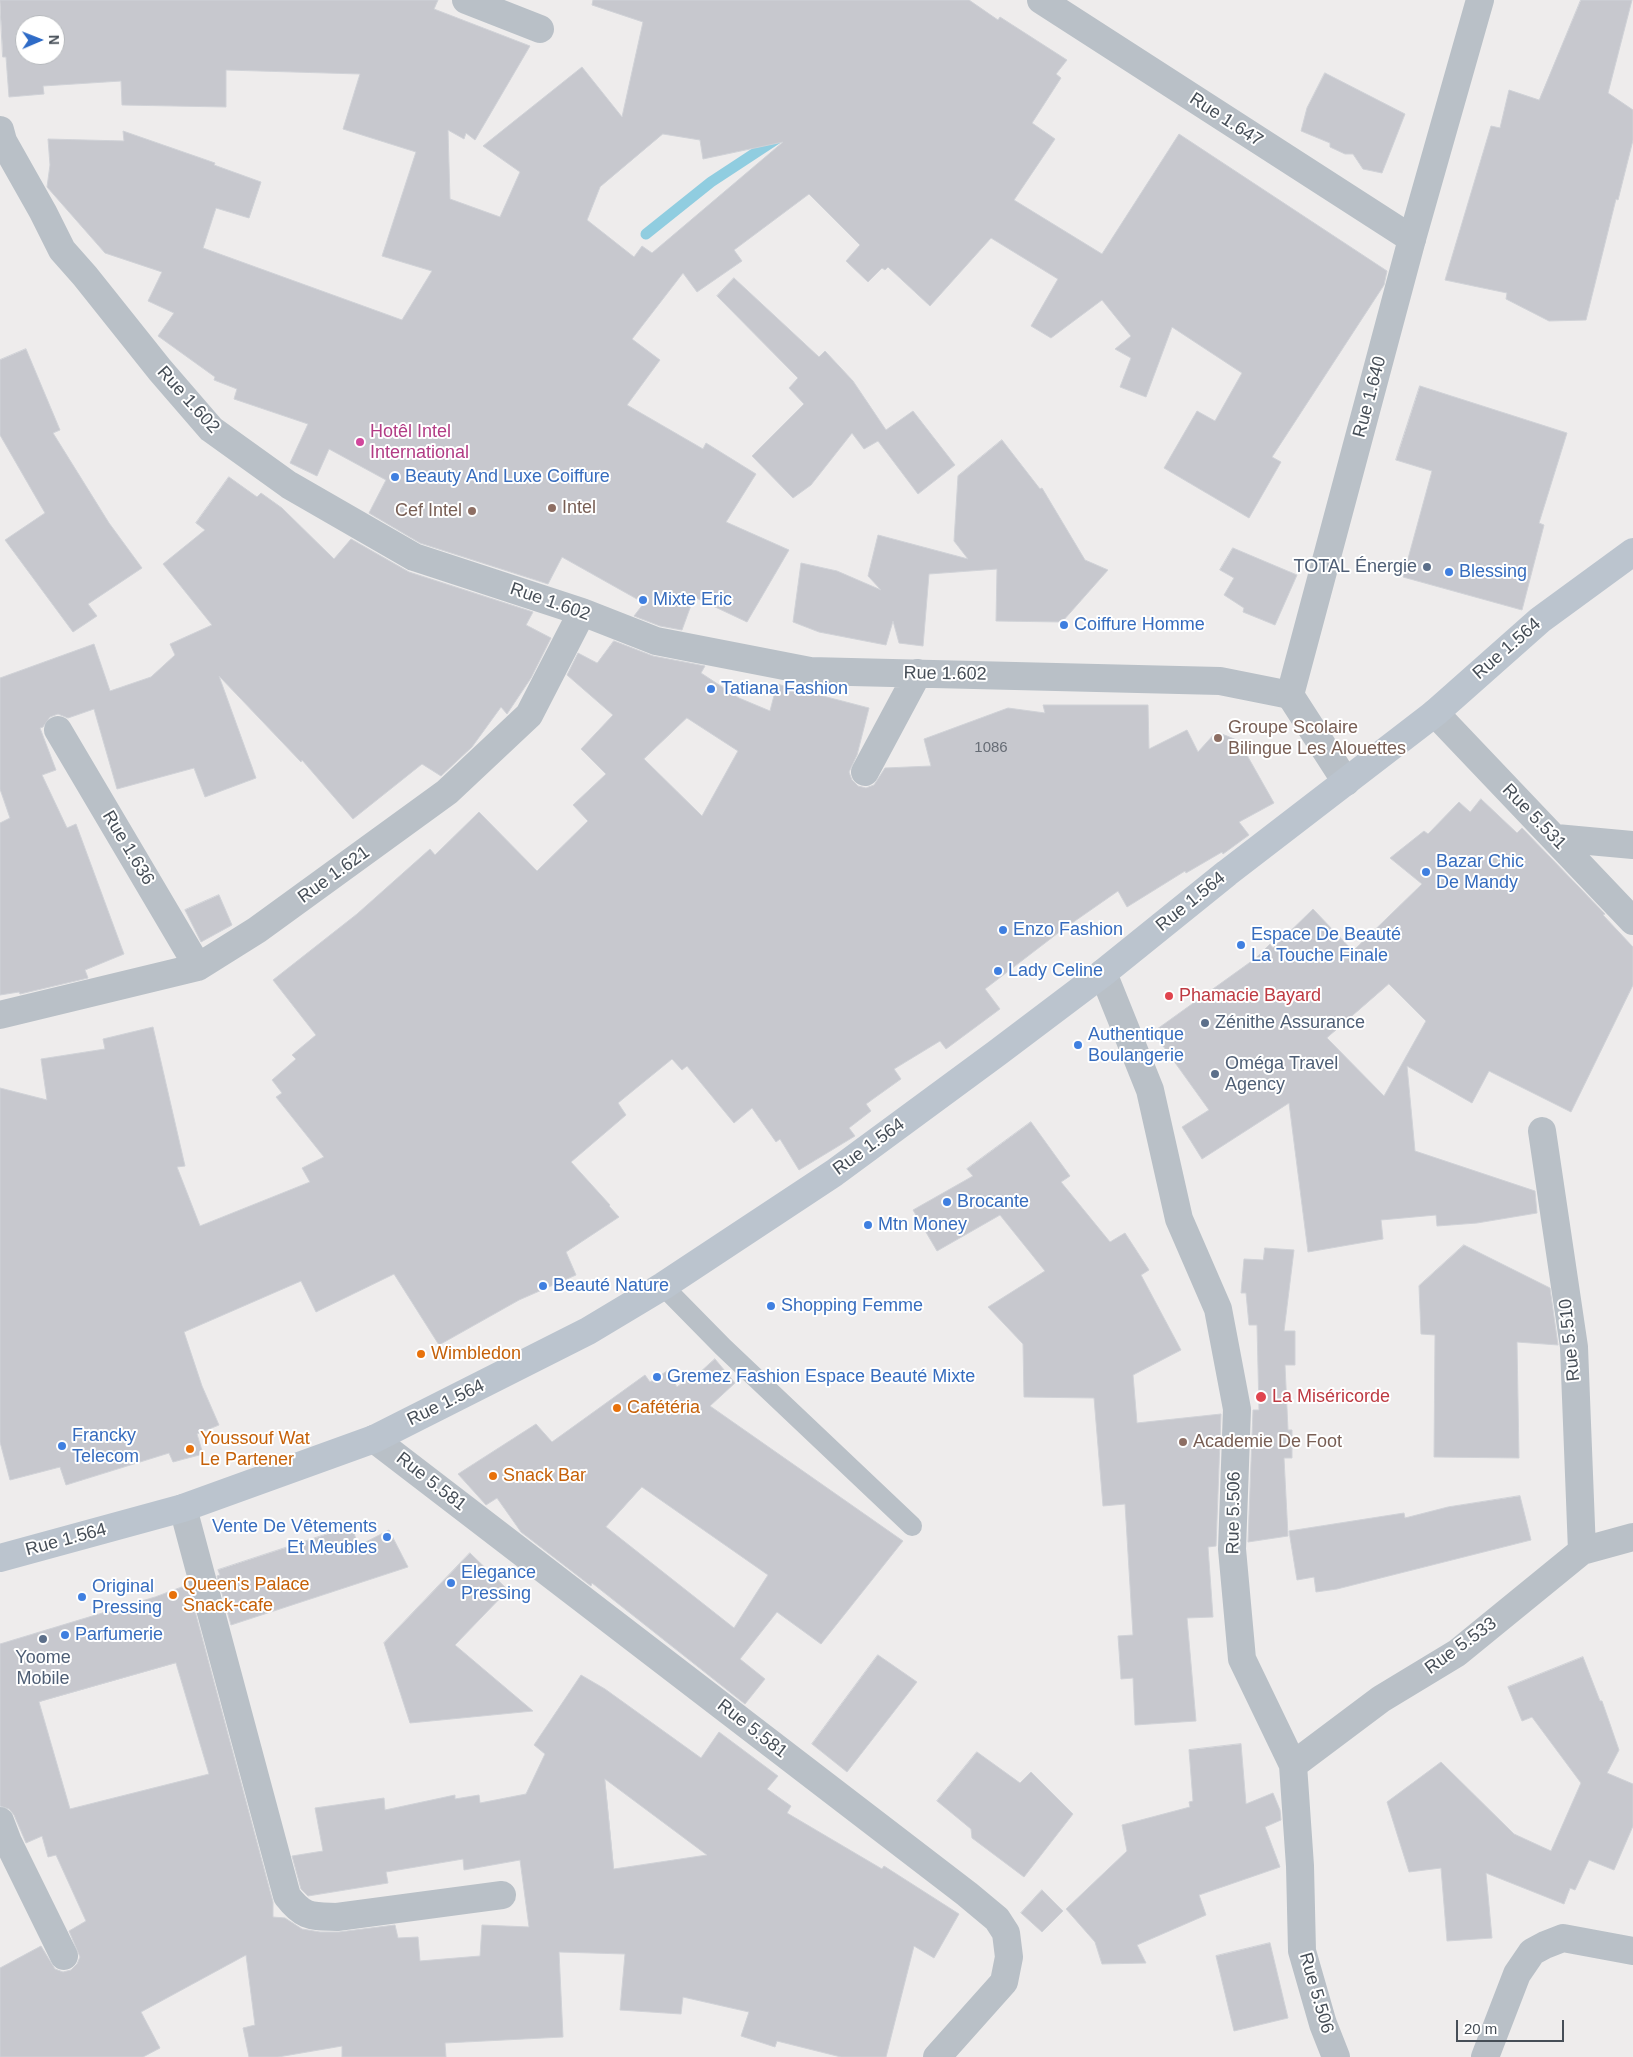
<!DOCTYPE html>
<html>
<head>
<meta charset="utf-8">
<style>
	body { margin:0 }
	#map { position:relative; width:1633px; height:2057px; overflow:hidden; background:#eeecec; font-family:Arial,sans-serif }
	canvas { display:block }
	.north { position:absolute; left:15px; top:15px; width:50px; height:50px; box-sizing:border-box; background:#fff; border:1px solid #b5b8bc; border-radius:50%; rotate:89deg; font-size:14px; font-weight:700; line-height:20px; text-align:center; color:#464e57 }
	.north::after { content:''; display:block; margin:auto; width:18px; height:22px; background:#2e6bc7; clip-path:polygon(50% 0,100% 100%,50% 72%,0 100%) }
	.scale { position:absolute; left:1456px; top:2020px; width:108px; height:22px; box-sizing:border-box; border:2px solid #464e57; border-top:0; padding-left:6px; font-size:15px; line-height:18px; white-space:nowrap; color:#464e57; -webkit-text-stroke:4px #fff; paint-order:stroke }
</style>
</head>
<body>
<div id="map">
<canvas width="1633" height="2057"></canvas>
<div class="north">N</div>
<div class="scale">20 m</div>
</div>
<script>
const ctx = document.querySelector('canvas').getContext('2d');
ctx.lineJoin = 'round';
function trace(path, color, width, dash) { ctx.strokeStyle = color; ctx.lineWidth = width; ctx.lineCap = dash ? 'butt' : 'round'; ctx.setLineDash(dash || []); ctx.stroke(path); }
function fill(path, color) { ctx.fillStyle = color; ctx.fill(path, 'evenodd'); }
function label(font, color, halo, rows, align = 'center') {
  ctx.font = font + ' Arial,sans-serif'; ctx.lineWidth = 4; ctx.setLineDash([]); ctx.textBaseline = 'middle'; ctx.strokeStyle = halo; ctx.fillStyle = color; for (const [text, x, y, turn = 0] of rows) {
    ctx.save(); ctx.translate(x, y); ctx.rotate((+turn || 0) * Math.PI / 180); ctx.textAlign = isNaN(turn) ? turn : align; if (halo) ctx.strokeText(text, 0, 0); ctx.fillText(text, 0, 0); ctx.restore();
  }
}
trace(new Path2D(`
	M 646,234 L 711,182 L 778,138`), '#90cde0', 11);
const building = new Path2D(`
	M 0,0 L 438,0 L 434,9 L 530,46 L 475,140 L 466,133 L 464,139 L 448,130 L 450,199 L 500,217 L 520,172 L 483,146 L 582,67 L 622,117 L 643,22 L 592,5 L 593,0 L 969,0 L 998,20 L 1000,17 L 1067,60 L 1056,74 L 1061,78 L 1032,123 L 1055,139 L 1014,200 L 1102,254 L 1179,134 L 1387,271 L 1384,285 L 1272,457 L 1281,462 L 1249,518 L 1164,468 L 1197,411 L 1215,421 L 1242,373 L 1172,327 L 1146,397 L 1120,387 L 1131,358 L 1115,349 L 1131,336 L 1102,300 L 1051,338 L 1031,326 L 1058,279 L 991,238 L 930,306 L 888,267 L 885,270 L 882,268 L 868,282 L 846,261 L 860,245 L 809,194 L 734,250 L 742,261 L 697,292 L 683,273 L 632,339 L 660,360 L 627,405 L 703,449 L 706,443 L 756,474 L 726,522 L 789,550 L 747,622 L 694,597 L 682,630 L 660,626 L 634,616 L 644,603 L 562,557 L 548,584 L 420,543 L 369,513 L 386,480 L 329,449 L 317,476 L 290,463 L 308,424 L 234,399 L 237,389 L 214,380 L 215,377 L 158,336 L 174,313 L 148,301 L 162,272 L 105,253 L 47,187 L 50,165 L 48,139 L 124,141 L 123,131 L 215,163 L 214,165 L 261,182 L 249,218 L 216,208 L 203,248 L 402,320 L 432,271 L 382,256 L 416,152 L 343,129 L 360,74 L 226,70 L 226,107 L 122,105 L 121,81 L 43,86 L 44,94 L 9,97 L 6,57 L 3,57 ZM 25,25 L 55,25 L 55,55 L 25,55 ZM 663,134 L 700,140 L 703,159 L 783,142 L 652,253 L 642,246 L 634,257 L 587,220 L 600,187 Z
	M 1581,0 L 1632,0 L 1608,93 L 1633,110 L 1633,140 L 1618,200 L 1616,199 L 1586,320 L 1549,321 L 1506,299 L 1507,293 L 1445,280 L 1491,126 L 1500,128 L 1509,90 L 1539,100 Z
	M 1325,73 L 1405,114 L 1382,173 L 1363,169 L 1353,154 L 1345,154 L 1330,147 L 1330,143 L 1301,131 L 1307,108 Z
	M 734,278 L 819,357 L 825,351 L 853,381 L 886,430 L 913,411 L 955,465 L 918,494 L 878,441 L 864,449 L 852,433 L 811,485 L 793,498 L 752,456 L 804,404 L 789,388 L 798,378 L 717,296 Z
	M 26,349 L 60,430 L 53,433 L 109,523 L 142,568 L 88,604 L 97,616 L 73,632 L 5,540 L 45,513 L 0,435 L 0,360 Z
	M 1420,386 L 1567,433 L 1539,523 L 1544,525 L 1522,610 L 1403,577 L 1432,471 L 1396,460 Z
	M 1002,440 L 1040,489 L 1042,488 L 1085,560 L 1108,570 L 1062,622 L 996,621 L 997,569 L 929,574 L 923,646 L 899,643 L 893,621 L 886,645 L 819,632 L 793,622 L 801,563 L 837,571 L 881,590 L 868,576 L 878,535 L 968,559 L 954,541 L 958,476 Z
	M 229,477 L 257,497 L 261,493 L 282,508 L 334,559 L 351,539 L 409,572 L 533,612 L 526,625 L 551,638 L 531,678 L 507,714 L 501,707 L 472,747 L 441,776 L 422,764 L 353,819 L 302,760 L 301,762 L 219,676 L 256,778 L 205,797 L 194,768 L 117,789 L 94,709 L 68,718 L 58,714 L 50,717 L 43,727 L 40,728 L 56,770 L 42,775 L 67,828 L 76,824 L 124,954 L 85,970 L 88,978 L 20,994 L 19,992 L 0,995 L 0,823 L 10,818 L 0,789 L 0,678 L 94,644 L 110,691 L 151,677 L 175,655 L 170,644 L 212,625 L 163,564 L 205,530 L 196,523 Z
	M 1233,548 L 1297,575 L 1275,625 L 1243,612 L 1244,608 L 1224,595 L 1234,578 L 1220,570 Z
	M 614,641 L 653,656 L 705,666 L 701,673 L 739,698 L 770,711 L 777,684 L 869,708 L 857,755 L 849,772 L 852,780 L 858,786 L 866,788 L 874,785 L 885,768 L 931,766 L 924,739 L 1008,708 L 1045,713 L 1043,705 L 1148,705 L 1149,749 L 1187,730 L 1198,752 L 1216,732 L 1227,736 L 1239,741 L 1274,803 L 1239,822 L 1249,835 L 1223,854 L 1222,852 L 1186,873 L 1185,871 L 1127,907 L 1118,891 L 1062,930 L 985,989 L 1000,1009 L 946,1049 L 940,1041 L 894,1069 L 901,1079 L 866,1104 L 871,1111 L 849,1128 L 855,1136 L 799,1170 L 780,1139 L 776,1142 L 752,1108 L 734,1123 L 687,1066 L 682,1070 L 672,1059 L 618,1103 L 626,1115 L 571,1162 L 610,1205 L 609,1206 L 619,1217 L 566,1252 L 576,1275 L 519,1300 L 439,1345 L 394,1274 L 316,1312 L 301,1281 L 184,1332 L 202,1386 L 219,1425 L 197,1434 L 203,1454 L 173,1462 L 169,1453 L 66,1485 L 60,1467 L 10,1480 L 0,1442 L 0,1088 L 47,1100 L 41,1059 L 105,1049 L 103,1039 L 153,1027 L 185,1166 L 177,1167 L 200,1226 L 310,1182 L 302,1168 L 324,1157 L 276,1097 L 282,1093 L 272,1080 L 296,1059 L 292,1055 L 316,1035 L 273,980 L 357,914 L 430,849 L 435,855 L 479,812 L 537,871 L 588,821 L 573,805 L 606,774 L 581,749 L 613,715 L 567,675 L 578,653 L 597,663 ZM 687,718 L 738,751 L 702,816 L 644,759 Z
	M 1481,799 L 1517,833 L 1522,828 L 1605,914 L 1603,915 L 1633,947 L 1633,985 L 1571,1112 L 1489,1071 L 1472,1103 L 1407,1066 L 1415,1151 L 1535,1191 L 1537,1213 L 1477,1223 L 1437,1226 L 1436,1215 L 1381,1220 L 1383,1239 L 1308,1252 L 1289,1103 L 1202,1159 L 1182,1127 L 1209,1110 L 1153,1032 L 1256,958 L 1270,944 L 1273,948 L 1313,909 L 1353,951 L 1422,884 L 1390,858 L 1424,831 L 1428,834 L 1459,802 L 1470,812 ZM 1389,984 L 1426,1021 L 1384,1096 L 1327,1038 Z
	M 219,895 L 232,925 L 201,942 L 185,910 Z
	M 1031,1122 L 1070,1176 L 1061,1182 L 1110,1242 L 1125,1233 L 1149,1270 L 1141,1275 L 1181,1350 L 1133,1375 L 1137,1423 L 1221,1414 L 1216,1546 L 1208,1547 L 1213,1617 L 1187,1618 L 1196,1721 L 1135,1725 L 1133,1678 L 1121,1679 L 1118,1636 L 1133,1635 L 1125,1504 L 1103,1506 L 1094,1398 L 1024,1397 L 1023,1344 L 988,1307 L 1045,1271 L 1000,1215 L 937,1251 L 913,1210 L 973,1176 L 967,1169 Z
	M 1464,1245 L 1550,1288 L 1558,1345 L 1517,1342 L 1519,1458 L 1434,1457 L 1435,1335 L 1421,1334 L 1419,1286 Z
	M 1265,1248 L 1294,1250 L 1284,1331 L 1295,1331 L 1295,1365 L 1285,1365 L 1288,1430 L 1292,1430 L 1292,1458 L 1284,1458 L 1288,1536 L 1248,1542 L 1253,1410 L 1259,1410 L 1257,1325 L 1249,1325 L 1246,1293 L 1241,1293 L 1244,1259 L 1263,1260 Z
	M 715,1359 L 735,1383 L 710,1406 L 903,1541 L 821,1644 L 777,1612 L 740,1659 L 765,1679 L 745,1704 L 592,1583 L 591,1586 L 521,1532 L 497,1498 L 486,1505 L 458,1474 L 536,1424 L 552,1442 L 645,1375 L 650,1382 L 667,1371 L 677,1387 L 688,1378 L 690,1381 ZM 642,1487 L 768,1575 L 734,1628 L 606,1527 Z
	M 1520,1496 L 1531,1540 L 1337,1589 L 1316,1592 L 1314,1577 L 1297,1580 L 1289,1531 L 1404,1513 L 1405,1518 L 1448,1507 Z
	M 352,1526 L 358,1546 L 389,1530 L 408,1567 L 231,1625 L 217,1576 L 220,1575 L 218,1570 Z
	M 470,1553 L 508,1590 L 455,1645 L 533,1711 L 410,1723 L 384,1643 Z
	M 188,1585 L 273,1902 L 273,1917 L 285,1918 L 302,1929 L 320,1932 L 339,1932 L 395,1925 L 398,1938 L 418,1937 L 420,1961 L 480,1956 L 482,1925 L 529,1927 L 520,1860 L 464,1870 L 463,1859 L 386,1872 L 388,1883 L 308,1896 L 301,1889 L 292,1856 L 323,1851 L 315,1808 L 384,1798 L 385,1810 L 455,1795 L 455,1799 L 479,1795 L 480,1803 L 526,1794 L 545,1754 L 534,1745 L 581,1675 L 605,1689 L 701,1758 L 719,1732 L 778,1776 L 767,1789 L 791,1806 L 787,1813 L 882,1869 L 884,1866 L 959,1914 L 934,1958 L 914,1946 L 886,2057 L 841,2057 L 777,2041 L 775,2047 L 741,2036 L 749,2012 L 683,1997 L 681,2014 L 620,2010 L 625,1954 L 559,1952 L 563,2037 L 445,2043 L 446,2057 L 342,2057 L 342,2046 L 278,2057 L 249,2057 L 243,2028 L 255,2025 L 246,1955 L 141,2012 L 160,2048 L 143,2057 L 0,2057 L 0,1968 L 41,1946 L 55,1969 L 63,1972 L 71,1970 L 77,1964 L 80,1957 L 69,1931 L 86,1921 L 56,1855 L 48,1857 L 42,1836 L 26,1843 L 14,1815 L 9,1809 L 0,1806 L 0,1644 L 155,1597 ZM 176,1663 L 209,1774 L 70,1809 L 39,1702 ZM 605,1779 L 707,1855 L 614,1869 Z
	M 878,1655 L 917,1682 L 847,1772 L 812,1744 Z
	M 1583,1657 L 1600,1701 L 1602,1701 L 1619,1750 L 1607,1773 L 1633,1784 L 1633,1826 L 1614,1870 L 1589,1860 L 1575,1890 L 1570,1888 L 1564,1904 L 1486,1873 L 1492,1938 L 1447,1941 L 1441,1868 L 1409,1872 L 1387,1802 L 1441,1762 L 1514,1834 L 1551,1851 L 1581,1783 L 1532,1717 L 1522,1721 L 1508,1687 Z
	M 1241,1744 L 1246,1804 L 1273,1793 L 1280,1810 L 1281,1820 L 1265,1827 L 1280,1867 L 1199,1895 L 1206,1915 L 1137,1945 L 1146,1963 L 1102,1964 L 1095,1942 L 1066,1909 L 1127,1851 L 1122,1825 L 1190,1807 L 1189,1802 L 1193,1801 L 1189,1750 Z
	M 977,1752 L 1020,1783 L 1031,1772 L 1073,1814 L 1024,1877 L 972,1838 L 971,1829 L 937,1801 Z
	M 1042,1890 L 1063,1911 L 1042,1932 L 1021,1913 Z
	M 1270,1943 L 1288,2018 L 1234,2031 L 1216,1956 Z`);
fill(building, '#c7c8ce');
trace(building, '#d0d2d7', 1);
trace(new Path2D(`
	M 663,1286 L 723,1347 L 912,1526`), '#b9c0c7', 20);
trace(new Path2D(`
	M 466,0 L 540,29
	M 1041,0 L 1412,239
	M 0,130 L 3,141 L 43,212 L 62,250 L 85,276 L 160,370 L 211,429 L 289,485 L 414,557 L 582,612 L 656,641 L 810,671 L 1220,681 L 1290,695
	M 1435,713 L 1633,921
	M 58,730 L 198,967
	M 865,772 L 918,673
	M 1556,838 L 1633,845
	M 1103,973 L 1150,1090 L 1179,1219 L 1218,1309 L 1237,1409 L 1232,1549 L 1242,1659 L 1293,1765 L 1300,1866 L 1302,1951 L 1323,2024 L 1336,2057
	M 0,1015 L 198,967 L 257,930 L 447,792 L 529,715 L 582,612
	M 1542,1131 L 1574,1347 L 1582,1551
	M 374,1439 L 967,1894 L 997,1919 L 1006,1933 L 1009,1957 L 1004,1982 L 937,2057
	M 183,1508 L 287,1896 C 304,1918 311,1916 337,1917 L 502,1895
	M 1293,1765 L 1381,1699 L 1457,1653 L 1582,1551 L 1633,1537
	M 0,1821 L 8,1842 L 64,1956
	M 1485,2057 L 1517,1974 L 1532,1952 L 1545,1945 L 1563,1938 L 1633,1951`), '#b9c0c7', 28);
trace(new Path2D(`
	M 1346,782 L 1290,695 L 1412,239 L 1480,0`), '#b9c0c7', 28);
trace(new Path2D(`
	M 0,1558 L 183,1508 L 374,1439 L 588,1331 L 663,1286 L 834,1173 L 997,1053 L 1103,973 L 1227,873 L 1435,713 L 1540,620 L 1633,552`), '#bbc4ce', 28);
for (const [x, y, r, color] of [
	[360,442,5,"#d1479c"],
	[395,477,5,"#3f7fe0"],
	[552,508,5,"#8d6e63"],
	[472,511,5,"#8d6e63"],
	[1427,567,5,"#5c6f8a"],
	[1449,572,5,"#3f7fe0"],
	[643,600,5,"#3f7fe0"],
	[1064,625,5,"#3f7fe0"],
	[711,689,5,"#3f7fe0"],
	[1218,738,5,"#8d6e63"],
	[1426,872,5,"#3f7fe0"],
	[1003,930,5,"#3f7fe0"],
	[1241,945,5,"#3f7fe0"],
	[998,971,5,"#3f7fe0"],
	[1169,996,5,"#e0444e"],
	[1205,1023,5,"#5c6f8a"],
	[1078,1045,5,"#3f7fe0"],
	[1215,1074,5,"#5c6f8a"],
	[947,1202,5,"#3f7fe0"],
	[868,1225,5,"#3f7fe0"],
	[543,1286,5,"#3f7fe0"],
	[771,1306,5,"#3f7fe0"],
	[421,1354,5,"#e8710a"],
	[657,1377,5,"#3f7fe0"],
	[1261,1397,6,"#e0444e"],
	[617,1408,5,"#e8710a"],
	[1183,1442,5,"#8d6e63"],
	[62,1446,5,"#3f7fe0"],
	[190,1449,5,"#e8710a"],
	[493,1476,5,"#e8710a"],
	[387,1537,5,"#3f7fe0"],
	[451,1583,5,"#3f7fe0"],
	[173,1595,5,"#e8710a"],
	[82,1597,5,"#3f7fe0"],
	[65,1635,5,"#3f7fe0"],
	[43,1639,5,"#5c6f8a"]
]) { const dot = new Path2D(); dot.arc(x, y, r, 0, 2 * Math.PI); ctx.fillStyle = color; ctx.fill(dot); trace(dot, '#fff', 2); }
label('15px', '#666c75', null, [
	["1086",991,748]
]);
label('18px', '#464e57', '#fff', [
	["Rue 1.647",1226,120,33],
	["Rue 1.640",1370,397,-75],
	["Rue 1.602",188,400,48],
	["Rue 1.602",550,602,19],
	["Rue 1.564",1507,649,-41],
	["Rue 1.602",945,674,1],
	["Rue 5.531",1534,817,46],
	["Rue 1.636",128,848,59],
	["Rue 1.621",334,875,-36],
	["Rue 1.564",1191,902,-39],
	["Rue 1.564",869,1147,-36],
	["Rue 5.510",1570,1340,-96],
	["Rue 1.564",446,1403,-26],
	["Rue 5.581",431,1482,38],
	["Rue 5.506",1234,1513,-89],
	["Rue 1.564",66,1540,-15],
	["Rue 5.533",1461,1646,-36],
	["Rue 5.581",752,1729,38],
	["Rue 5.506",1316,1993,74]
]);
label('18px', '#b23c85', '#fff', [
	["Hotêl Intel",370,432],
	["International",370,453]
], 'left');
label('18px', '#366cbe', '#fff', [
	["Beauty And Luxe Coiffure",405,477],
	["Blessing",1459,572],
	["Mixte Eric",653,600],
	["Coiffure Homme",1074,625],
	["Tatiana Fashion",721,689],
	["Bazar Chic",1436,862],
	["De Mandy",1436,883],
	["Enzo Fashion",1013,930],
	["Espace De Beauté",1251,935],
	["La Touche Finale",1251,956],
	["Lady Celine",1008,971],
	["Authentique",1088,1035],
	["Boulangerie",1088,1056],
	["Brocante",957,1202],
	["Mtn Money",878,1225],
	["Beauté Nature",553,1286],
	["Shopping Femme",781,1306],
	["Gremez Fashion Espace Beauté Mixte",667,1377],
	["Francky",72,1436],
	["Telecom",72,1457],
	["Vente De Vêtements",377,1527,"right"],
	["Et Meubles",377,1548,"right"],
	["Elegance",461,1573],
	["Pressing",461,1594],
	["Original",92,1587],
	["Pressing",92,1608],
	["Parfumerie",75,1635]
], 'left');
label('18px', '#785e54', '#fff', [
	["Intel",562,508],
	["Cef Intel",462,511,"right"],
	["Groupe Scolaire",1228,728],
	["Bilingue Les Alouettes",1228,749],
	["Academie De Foot",1193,1442]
], 'left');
label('18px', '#4e5e75', '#fff', [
	["TOTAL Énergie",1417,567,"right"],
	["Zénithe Assurance",1215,1023],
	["Oméga Travel",1225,1064],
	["Agency",1225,1085],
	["Yoome",43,1658,"center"],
	["Mobile",43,1679,"center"]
], 'left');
label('18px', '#be3a42', '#fff', [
	["Phamacie Bayard",1179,996],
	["La Miséricorde",1272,1397]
], 'left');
label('18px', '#c56008', '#fff', [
	["Wimbledon",431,1354],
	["Cafétéria",627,1408],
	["Youssouf Wat",200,1439],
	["Le Partener",200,1460],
	["Snack Bar",503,1476],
	["Queen's Palace",183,1585],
	["Snack-cafe",183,1606]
], 'left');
</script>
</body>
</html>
